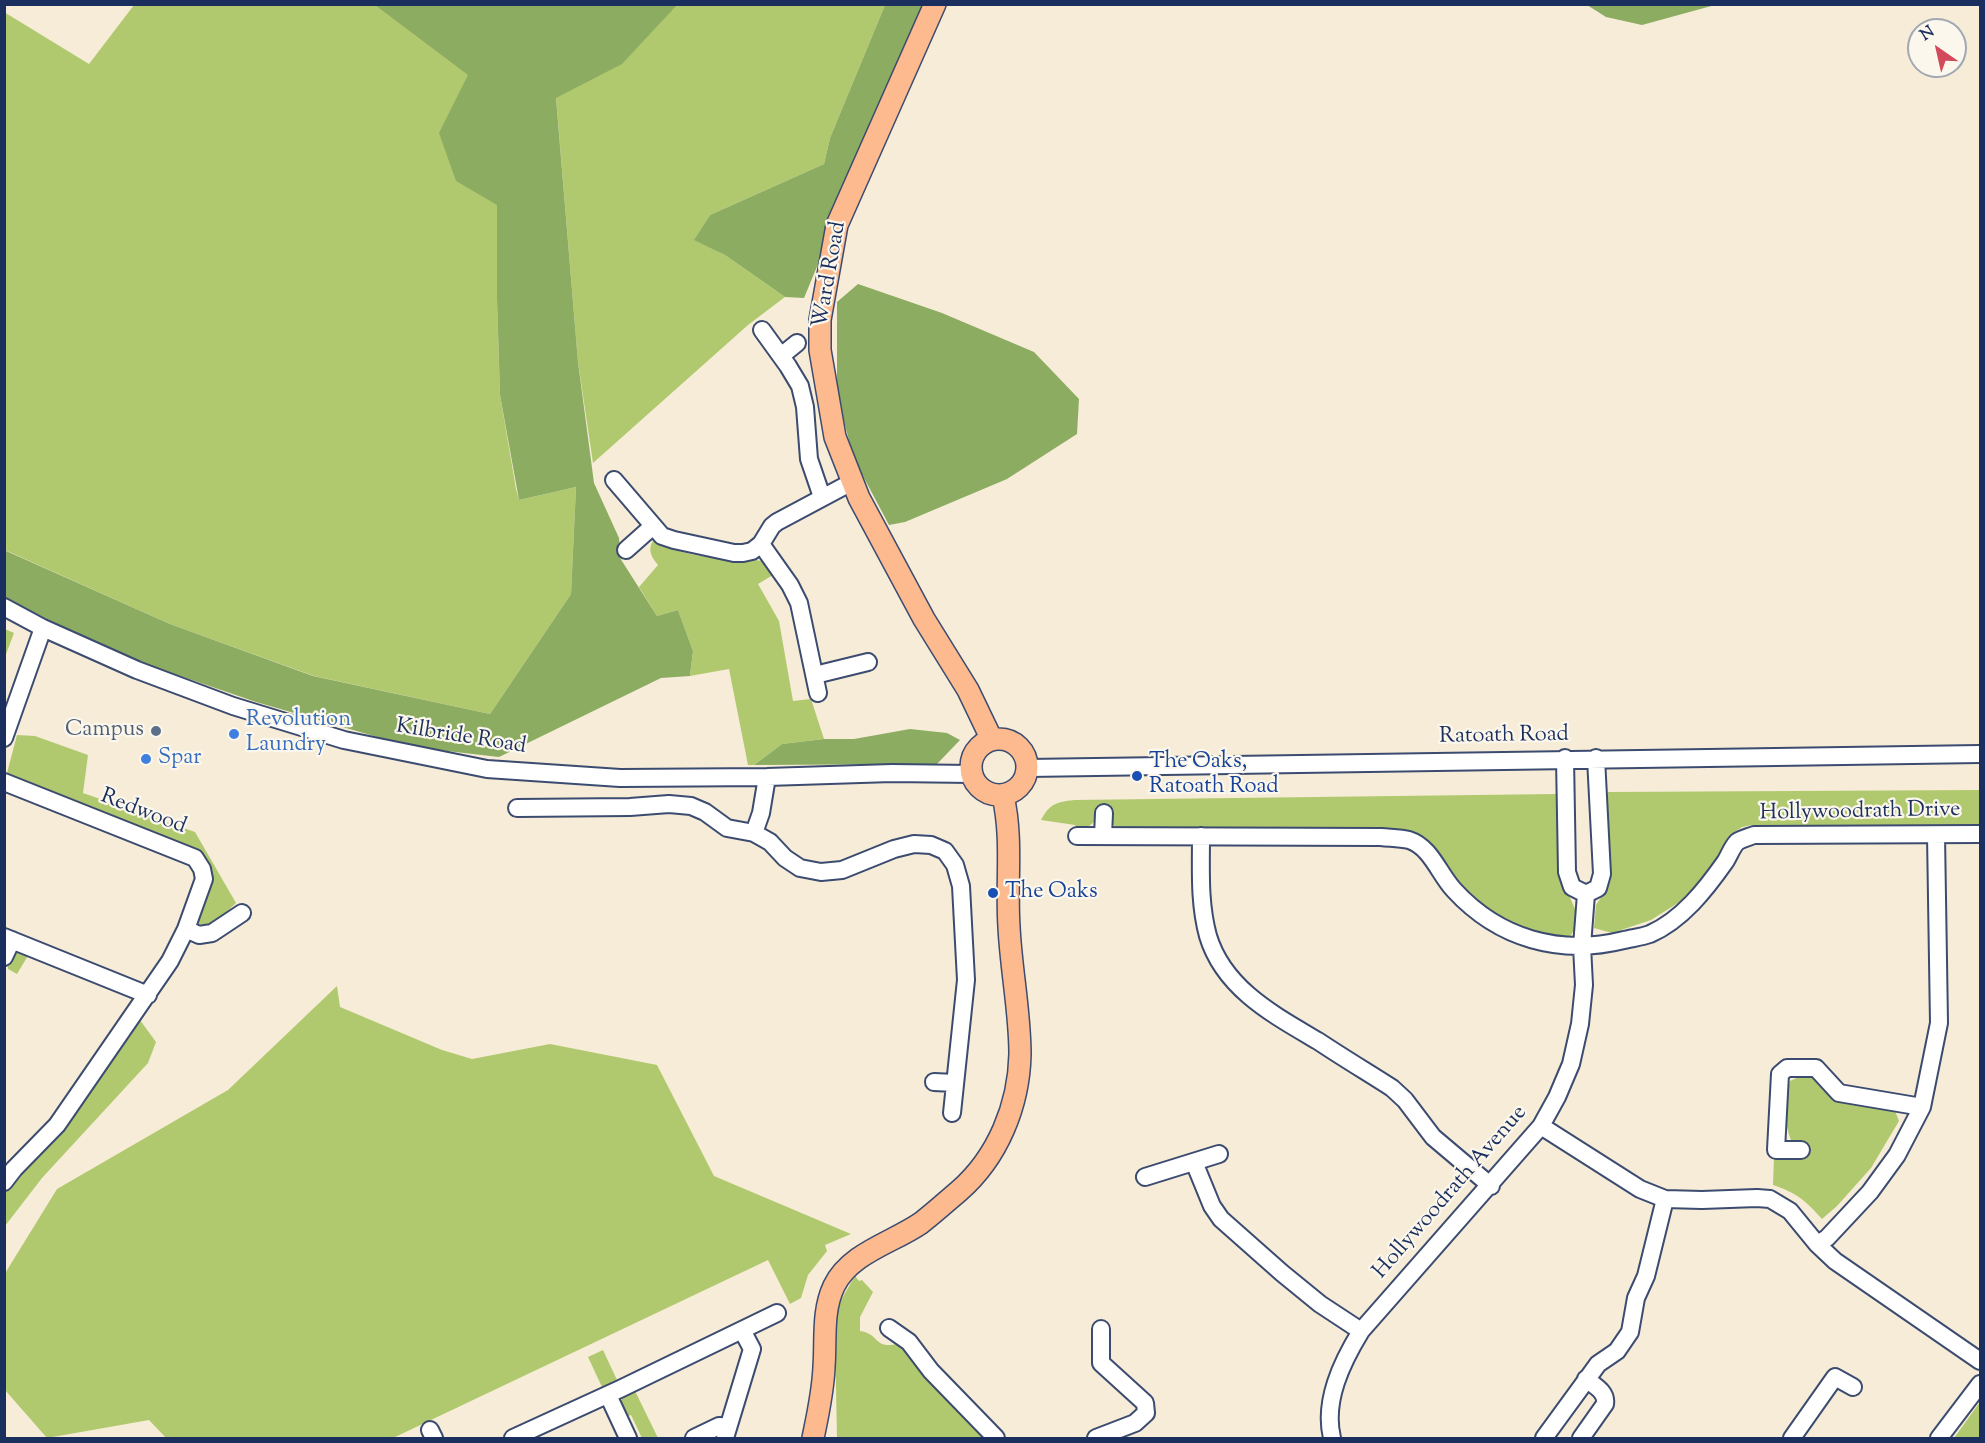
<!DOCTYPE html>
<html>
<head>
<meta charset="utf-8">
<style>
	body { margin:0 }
	#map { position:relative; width:1985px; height:1443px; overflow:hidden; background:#f6ecd7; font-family:"Sorts Mill Goudy",serif }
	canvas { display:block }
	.frame { position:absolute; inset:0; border:6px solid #1b2f5e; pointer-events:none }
	.north { position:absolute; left:1907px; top:18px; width:60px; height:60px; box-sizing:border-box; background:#fbf7ec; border:2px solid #a1a7b3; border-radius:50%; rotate:326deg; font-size:16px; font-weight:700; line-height:24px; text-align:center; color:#1b2f5e }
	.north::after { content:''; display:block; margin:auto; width:21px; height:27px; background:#d1495b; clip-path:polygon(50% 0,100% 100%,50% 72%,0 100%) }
</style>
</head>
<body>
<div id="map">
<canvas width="1985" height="1443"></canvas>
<div class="frame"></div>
<div class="north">N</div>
</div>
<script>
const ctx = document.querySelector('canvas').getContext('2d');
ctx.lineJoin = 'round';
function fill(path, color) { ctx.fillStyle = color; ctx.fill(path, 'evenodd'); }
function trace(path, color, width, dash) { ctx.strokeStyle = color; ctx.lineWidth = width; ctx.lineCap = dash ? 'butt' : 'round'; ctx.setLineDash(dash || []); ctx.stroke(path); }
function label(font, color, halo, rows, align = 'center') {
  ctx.font = font + ' "Sorts Mill Goudy",serif'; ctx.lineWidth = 4.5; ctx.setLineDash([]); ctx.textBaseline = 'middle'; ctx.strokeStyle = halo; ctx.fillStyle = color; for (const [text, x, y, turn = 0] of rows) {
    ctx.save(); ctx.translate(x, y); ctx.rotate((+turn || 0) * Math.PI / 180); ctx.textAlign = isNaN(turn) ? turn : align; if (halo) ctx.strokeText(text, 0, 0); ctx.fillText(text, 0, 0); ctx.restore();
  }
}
fill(new Path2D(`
	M 134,5 L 450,5 L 498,98 L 497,300 L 500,395 L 516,489 L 519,500 L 576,487 L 571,594 L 490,714 L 314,676 L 170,624 L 5,550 L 4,12 L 89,64 Z
	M 645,5 L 885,5 L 830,138 L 824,164 L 710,215 L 695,239 L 725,255 L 785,297 L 748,325 L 593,463 L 578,362 L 556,97 Z
	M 658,540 C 687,562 728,556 763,561 L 773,575 L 758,584 L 779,621 L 793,701 L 811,699 L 824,739 L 782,744 L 754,765 L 748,765 L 729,669 L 690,676 L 693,651 L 678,610 L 657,616 L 639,587 L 658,565 C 652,558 647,550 653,541 Z
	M 5,629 L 14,633 L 5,657 Z
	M 17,735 L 35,736 L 88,755 L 83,793 L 195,832 L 236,903 C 227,911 208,934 195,921 L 206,867 L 81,803 L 16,780 L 7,773 Z
	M 1980,790 L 1980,825 L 1752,825 L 1742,827 L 1733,833 L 1714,863 L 1689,896 L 1651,920 L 1612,933 L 1594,928 L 1596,905 L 1606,890 L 1608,792 Z
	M 1556,794 L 1560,799 L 1565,886 L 1575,909 L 1576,927 L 1569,938 L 1552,937 L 1520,926 L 1491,912 L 1463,886 L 1440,859 L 1434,848 L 1419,836 L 1119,831 L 1112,823 L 1111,811 L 1097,817 C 1092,827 1087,827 1076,828 L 1075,825 L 1041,820 C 1049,804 1057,802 1074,800 Z
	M 24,951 L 29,954 L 17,974 L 8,969 L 8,961 L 14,954 Z
	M 337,986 L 340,1007 L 442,1050 L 472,1059 L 550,1044 L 657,1065 L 714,1176 L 851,1234 L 825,1245 L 827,1251 L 808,1275 L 801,1298 L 790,1304 L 768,1260 L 393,1438 L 166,1438 L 149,1420 L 47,1438 L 5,1390 L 4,1275 L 57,1189 L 228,1090 Z
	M 137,1016 L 156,1042 L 148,1063 L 42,1178 L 5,1226 L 5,1190 L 16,1172 Z
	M 1801,1076 L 1816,1078 L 1828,1095 L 1842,1103 L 1895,1111 L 1899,1121 L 1871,1168 L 1837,1206 L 1822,1219 C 1806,1201 1797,1193 1773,1185 L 1774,1158 L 1803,1158 L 1803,1143 L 1791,1140 C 1784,1124 1784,1098 1790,1081 Z
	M 855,1276 L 859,1281 L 862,1280 L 873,1292 L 860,1317 L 860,1331 C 881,1334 873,1351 901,1343 L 955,1409 L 987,1438 L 837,1438 L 835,1335 L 838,1305 Z
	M 603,1350 L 617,1380 L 602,1387 L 588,1357 Z
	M 635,1391 L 658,1438 L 642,1438 L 631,1415 L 625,1417 L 618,1405 L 623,1398 Z
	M 1980,1402 L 1980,1438 L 1954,1438 Z`), '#b1c96e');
fill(new Path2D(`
	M 375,5 L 677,5 L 622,64 L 556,98 L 578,362 L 594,483 L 619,538 L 620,558 L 657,616 L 678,610 L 693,651 L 690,676 L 661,678 L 499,757 L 412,747 L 256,702 L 140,662 L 47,619 L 5,597 L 4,550 L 170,624 L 313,676 L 490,714 L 571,594 L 576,487 L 519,500 L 500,395 L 497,300 L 497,205 L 456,181 L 439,133 L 468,75 Z
	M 885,5 L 925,5 L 804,298 L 785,297 L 725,255 L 694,240 L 710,215 L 824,164 L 830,138 Z
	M 1587,5 L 1587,4 L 1715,5 L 1642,25 L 1606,17 Z
	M 858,284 L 942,313 L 1034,352 L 1079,399 L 1077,434 L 1007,479 L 905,522 L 889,525 L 854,459 L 837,395 L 837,302 Z
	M 910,729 L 947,733 L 960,740 L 937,764 L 754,765 L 782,744 L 824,739 L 854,739 Z`), '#8cad61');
const minor = new Path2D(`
	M 762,330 L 788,366 L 800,386 L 805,407 L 809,459 L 822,497
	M 781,356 L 797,343
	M 614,480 L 662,536 L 674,540 L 734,553 L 743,553 L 752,551 L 761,544 L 772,526 L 777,522 L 852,482
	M 761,544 L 790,585 L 799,603 L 818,693
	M 626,550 L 653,526
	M 4,607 L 43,628 L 137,670 L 233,706 L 344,740 L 487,769 L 620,778 L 767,777 L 892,773 L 972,774
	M 815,675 L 868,662
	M 4,738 L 43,628
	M 1565,758 L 1567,872 L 1572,887 L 1586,894
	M 1028,768 L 1980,754
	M 767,777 L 761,813 L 754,833 L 770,842 L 785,858 L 800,868 L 821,872 L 842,870 L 894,849 L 914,844 L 931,845 L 945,851 L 955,865 L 961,886 L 966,980 L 952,1113
	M 4,782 L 195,858 L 202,869 L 204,879 L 186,929 L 170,961 L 57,1125 L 14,1169 L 4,1182
	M 517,808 L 630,807 L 669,804 L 691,806 L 705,812 L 727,828 L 754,833
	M 1077,836 L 1381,837 C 1390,838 1400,838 1409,840 C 1431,847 1439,874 1454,890 C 1499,939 1560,956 1624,940 C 1632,938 1642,937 1650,934 C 1682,920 1706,889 1725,862 C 1729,856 1732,847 1737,842 C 1741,839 1749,837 1754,835 L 1980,834
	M 1103,836 L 1104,813
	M 1201,836 C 1201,870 1199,903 1208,936 C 1224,989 1274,1015 1318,1041 C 1342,1057 1367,1072 1392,1088 L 1405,1100 L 1433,1137 L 1491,1186
	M 1586,894 L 1598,888 L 1602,874 L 1596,758
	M 186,929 L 199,935 L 212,933 L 242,913
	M 4,937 L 148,995
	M 4,957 L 12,940
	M 934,1082 L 955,1083
	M 1541,1126 L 1640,1189 L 1665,1199 L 1702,1200 L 1757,1198 L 1770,1199 L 1790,1211 L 1817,1244 L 1835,1261 L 1980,1361
	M 1801,1150 L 1776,1150 L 1780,1074 L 1787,1068 L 1816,1068 L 1839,1093 L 1922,1107
	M 1194,1162 L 1212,1206 L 1221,1219 L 1282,1273 L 1320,1304 L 1361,1331
	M 1145,1177 L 1219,1154
	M 1817,1244 L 1827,1238 L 1870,1192 L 1897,1155 L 1922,1107 L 1939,1023 L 1936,835
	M 889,1328 L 909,1342 L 931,1371 L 996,1438
	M 608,1395 L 628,1438
	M 430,1430 L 434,1438
	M 513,1438 L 620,1389 L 777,1313
	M 694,1438 L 719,1426 L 728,1427
	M 725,1438 L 752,1349 L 742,1330
	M 1096,1438 L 1135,1423 L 1146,1413 L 1145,1403 L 1101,1363 L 1101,1329
	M 1332,1438 C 1323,1401 1342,1362 1361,1331 L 1541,1126 L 1557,1097 L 1571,1064 L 1580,1024 L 1584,985 L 1582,946 L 1586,894
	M 1544,1438 L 1598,1364 L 1617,1351 L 1630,1332 L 1636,1298 L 1646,1276 L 1665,1199
	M 1581,1438 L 1605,1404 C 1607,1392 1595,1386 1586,1379
	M 1792,1438 L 1835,1377 L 1853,1387
	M 1939,1438 L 1980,1384`);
const major = new Path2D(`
	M 935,4 L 837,225 L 820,320 L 820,350 L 835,437 L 859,498 L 924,619 L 968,690 L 992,740
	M971 767a28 28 0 1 1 56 0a28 28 0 1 1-56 0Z
	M 813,1438 C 818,1414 823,1392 824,1367 C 826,1340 822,1311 834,1286 C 850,1253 892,1243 921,1223 C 934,1213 946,1202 959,1191 C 998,1157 1019,1105 1020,1054 C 1020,1012 1011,969 1009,927 C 1006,883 1013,839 1003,796`);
trace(minor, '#3c4b70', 20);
trace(major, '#3c4b70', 24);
trace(minor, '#fff', 16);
trace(major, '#fcba8e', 21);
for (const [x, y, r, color] of [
	[156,731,6,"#5c6f8a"],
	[234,734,6,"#3f7fe0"],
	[146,759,6,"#3f7fe0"],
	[1137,776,6,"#1a4fb4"],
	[993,893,6,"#1a4fb4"]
]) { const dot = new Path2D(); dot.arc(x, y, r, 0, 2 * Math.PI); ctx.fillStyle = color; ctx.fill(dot); trace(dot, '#fbf7ec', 2); }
label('22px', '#1b2f5e', '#fbf7ec', [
	["Ward Road",831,275,-80],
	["Ratoath Road",1504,737,-1],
	["Kilbride Road",461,738,9],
	["Redwood",143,813,21],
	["Hollywoodrath Drive",1860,813,-1],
	["Hollywoodrath Avenue",1451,1193,-49]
]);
label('22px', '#366cbe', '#fbf7ec', [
	["Revolution",246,721],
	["Laundry",246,746],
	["Spar",158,759]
], 'left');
label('22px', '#4e5e75', '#fbf7ec', [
	["Campus",144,731]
], 'right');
label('22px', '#164399', '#fbf7ec', [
	["The Oaks,",1149,763],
	["Ratoath Road",1149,788],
	["The Oaks",1005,893]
], 'left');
</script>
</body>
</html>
